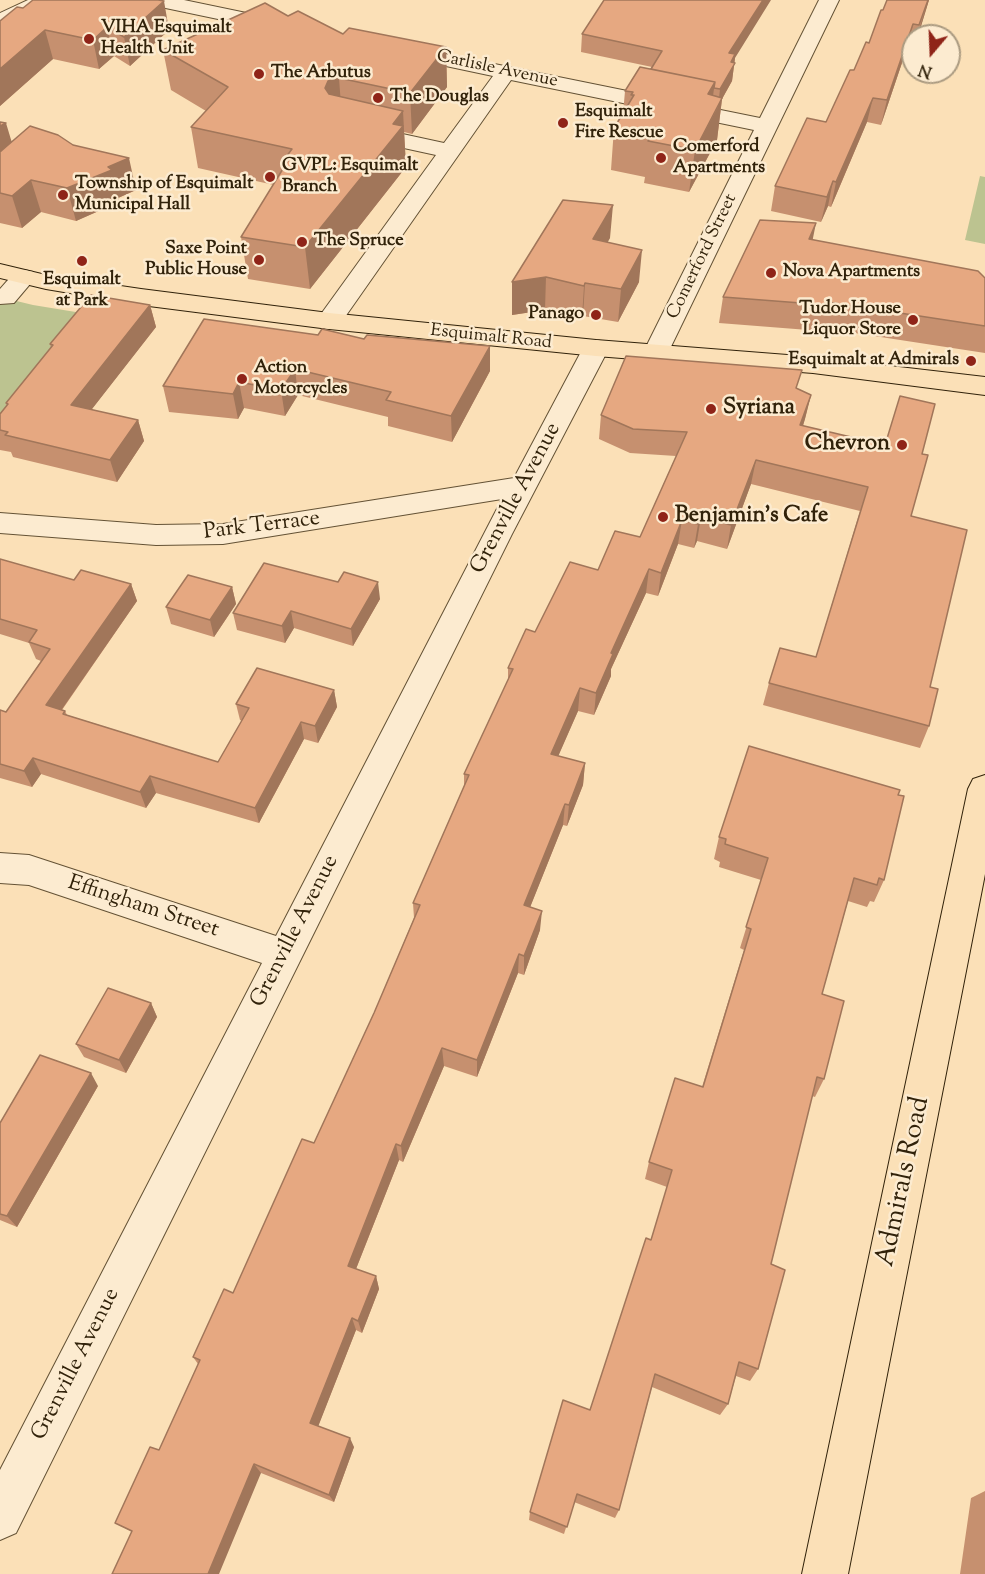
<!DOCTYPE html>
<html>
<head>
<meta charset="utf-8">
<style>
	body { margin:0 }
	#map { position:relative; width:985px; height:1574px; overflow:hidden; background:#fbe0b7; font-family:"Sorts Mill Goudy",serif }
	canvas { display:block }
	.north { position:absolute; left:901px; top:24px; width:60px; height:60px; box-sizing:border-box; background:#fcebd0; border:2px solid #ab9b81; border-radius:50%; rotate:199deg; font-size:16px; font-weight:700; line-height:24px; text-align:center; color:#31220a }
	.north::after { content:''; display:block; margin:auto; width:21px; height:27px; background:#8f2418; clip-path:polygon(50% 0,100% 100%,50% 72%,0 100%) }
</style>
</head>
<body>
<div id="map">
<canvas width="985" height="1574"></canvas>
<div class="north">N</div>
</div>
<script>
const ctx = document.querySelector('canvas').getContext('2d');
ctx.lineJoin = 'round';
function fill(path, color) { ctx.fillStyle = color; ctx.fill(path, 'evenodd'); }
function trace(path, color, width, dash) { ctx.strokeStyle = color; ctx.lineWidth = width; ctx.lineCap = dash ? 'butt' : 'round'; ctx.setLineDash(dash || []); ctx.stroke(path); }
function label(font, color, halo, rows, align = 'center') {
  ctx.font = font + ' "Sorts Mill Goudy",serif'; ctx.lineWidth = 5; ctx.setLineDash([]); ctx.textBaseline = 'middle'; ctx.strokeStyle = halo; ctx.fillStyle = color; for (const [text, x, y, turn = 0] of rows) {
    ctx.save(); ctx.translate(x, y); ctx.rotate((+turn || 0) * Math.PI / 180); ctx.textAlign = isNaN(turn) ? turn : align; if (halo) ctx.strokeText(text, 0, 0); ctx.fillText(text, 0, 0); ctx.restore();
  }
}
fill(new Path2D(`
	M 980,176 L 985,177 L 985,244 L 965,240 Z
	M 0,297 L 33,305 L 94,315 L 0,433 Z`), '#bcc390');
const minor = new Path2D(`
	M 28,0 L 54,0 L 51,4 L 0,26 L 0,13 Z
	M 146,0 L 184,0 L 280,20 L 287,22 L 290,26 L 287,30 L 280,32 L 156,6 L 149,4 Z
	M 819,0 L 839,0 L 665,359 L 656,361 L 647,359 L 643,353 L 754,130 L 511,80 L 338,327 L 329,329 L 320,327 L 316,321 L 436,155 L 353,137 L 350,132 L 353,127 L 361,125 L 444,143 L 493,76 L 394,55 L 391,51 L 394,47 L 401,45 L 760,118 Z
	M 24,270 L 33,272 L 36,277 L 14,303 L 0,304 L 0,289 L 15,272 Z
	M 596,340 L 605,342 L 609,348 L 512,534 L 16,1533 L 0,1540 L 0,1470 L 262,963 L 29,885 L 0,883 L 0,853 L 29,855 L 276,936 L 502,499 L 223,544 L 156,545 L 0,533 L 0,513 L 156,525 L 223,524 L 514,478 L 583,348 L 587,342 Z`);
const major = new Path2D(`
	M 0,264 L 46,275 L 141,289 L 329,313 L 596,340 L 813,357 L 985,377 L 985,395 L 813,373 L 596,356 L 329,329 L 141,305 L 46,289 L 0,278 Z
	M 985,775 L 985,874 L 848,1574 L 802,1574 L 968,789 L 973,779 Z`);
trace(minor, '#645235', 2);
trace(major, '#31220a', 2);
fill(minor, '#fcebd0');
fill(major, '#fbe0b7');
fill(new Path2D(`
	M 929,0 L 918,36 L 913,36 L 913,49 L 907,48 L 881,125 L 867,122 L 831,207 L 828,206 L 821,222 L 771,211 L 775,186 L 826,122 L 869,43 L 883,10 Z
	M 23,8 L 169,30 L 130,66 L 114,56 L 99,69 L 53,59 L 0,106 L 0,21 Z
	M 288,16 L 343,34 L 446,47 L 447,87 L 412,134 L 404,132 L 406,167 L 310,289 L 248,279 L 241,237 L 274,185 L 198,168 L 191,127 L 206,111 L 171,90 L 163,50 Z
	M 582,34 L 735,58 L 732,81 L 722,99 L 717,140 L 689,192 L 644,183 L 645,177 L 611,170 L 614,128 L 623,114 L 625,91 L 651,69 L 652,67 L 581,52 Z
	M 0,122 L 12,142 L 136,190 L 118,198 L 119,202 L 76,221 L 41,212 L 22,228 L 0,223 Z
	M 610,238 L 607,242 L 639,282 L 618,322 L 583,316 L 582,318 L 545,310 L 512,315 L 512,282 Z
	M 812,240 L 985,278 L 985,353 L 822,328 L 821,331 L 719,323 L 723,297 Z
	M 150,305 L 156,327 L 91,410 L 138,420 L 144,441 L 117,482 L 13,457 L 11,452 L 0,450 L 0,414 L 7,406 L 6,403 L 51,348 L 50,344 Z
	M 204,319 L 490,371 L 452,442 L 388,426 L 388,417 L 298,395 L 285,416 L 244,408 L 238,419 L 169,412 L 163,386 Z
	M 798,389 L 811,395 L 803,426 L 922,454 L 911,516 L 930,687 L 929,726 L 920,748 L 763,705 L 769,683 L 816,657 L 860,511 L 751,484 L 727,549 L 697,541 L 694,548 L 678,544 L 658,596 L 646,593 L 611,669 L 611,676 L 594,715 L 578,711 L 558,756 L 585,763 L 583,785 L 567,826 L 563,825 L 530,907 L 540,930 L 524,975 L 518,973 L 477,1077 L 444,1066 L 403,1162 L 399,1160 L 356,1269 L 376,1276 L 379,1289 L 362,1333 L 356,1330 L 318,1426 L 354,1447 L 334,1502 L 261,1473 L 132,1532 L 115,1523 L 159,1450 L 198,1364 L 193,1357 L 233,1293 L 314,1143 L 374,1013 L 414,918 L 413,903 L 464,786 L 464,774 L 508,681 L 508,668 L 535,632 L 598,570 L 640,537 L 676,456 L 630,453 L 599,439 L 601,415 Z
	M 0,559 L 74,580 L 131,584 L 137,601 L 62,710 L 65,711 L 67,715 L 218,762 L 242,721 L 240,720 L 236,704 L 334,690 L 337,707 L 318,743 L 304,739 L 259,823 L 156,793 L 146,808 L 41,774 L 32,787 L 0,778 L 0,710 L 6,712 L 41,661 L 36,659 L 29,643 L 0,634 Z
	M 232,587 L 236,604 L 214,637 L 171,624 L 166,607 Z
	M 380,599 L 353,646 L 294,628 L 285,643 L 237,630 L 233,613 Z
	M 898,795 L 884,880 L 874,902 L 870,901 L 867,907 L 848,901 L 822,994 L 824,1079 L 815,1097 L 812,1096 L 771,1264 L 758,1369 L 750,1381 L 736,1376 L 728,1404 L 720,1415 L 652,1387 L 619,1510 L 615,1518 L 574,1502 L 564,1534 L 529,1520 L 530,1512 L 590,1410 L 651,1240 L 667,1187 L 645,1179 L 649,1162 L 702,1087 L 744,950 L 740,948 L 761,880 L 719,867 L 720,862 L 714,859 L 719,837 Z
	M 151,1003 L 157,1017 L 126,1073 L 84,1057 L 76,1044 Z
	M 98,1086 L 17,1227 L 0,1220 L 0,1123 Z
	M 985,1491 L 985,1574 L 960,1574 L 971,1498 Z`), '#c6906f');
fill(new Path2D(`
	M 763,0 L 771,0 L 735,58 L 732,81 L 722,99 L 717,140 L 689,192 L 695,150 L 718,107 L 720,89 L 729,53 Z
	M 928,0 L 929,0 L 918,36 L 917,36 Z
	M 164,1 L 169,30 L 130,66 L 124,37 Z
	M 913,24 L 907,48 L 881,125 L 887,100 Z
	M 107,27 L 114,56 L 99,69 L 93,40 Z
	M 45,30 L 53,59 L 0,106 L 0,69 Z
	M 446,47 L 447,87 L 412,134 L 410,93 Z
	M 339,78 L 342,119 L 325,88 L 328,81 Z
	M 715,82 L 709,123 L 708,94 Z
	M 873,98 L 867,122 L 831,207 L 836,182 Z
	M 403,111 L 406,167 L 310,289 L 305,247 Z
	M 6,123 L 15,153 L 0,160 L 0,126 Z
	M 129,158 L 136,190 L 118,198 L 119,202 L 76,221 L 67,188 L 108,167 Z
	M 31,180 L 41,212 L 22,228 L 12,196 Z
	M 833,181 L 828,206 L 821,222 L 827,197 Z
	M 613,205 L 610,238 L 591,272 L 593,239 Z
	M 816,223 L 811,248 L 809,239 Z
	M 642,250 L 639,282 L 618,322 L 621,289 Z
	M 546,277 L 545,310 L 512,315 L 512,282 Z
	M 585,283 L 583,316 L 582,318 L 584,286 Z
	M 150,305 L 156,327 L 78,427 L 71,405 Z
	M 490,346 L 490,371 L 452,442 L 451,416 Z
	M 295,369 L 298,395 L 285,416 L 281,390 Z
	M 239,382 L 244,408 L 238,419 L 233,394 Z
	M 811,395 L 805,419 L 795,450 L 800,425 Z
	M 138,420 L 144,441 L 117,482 L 110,460 Z
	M 756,460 L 751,484 L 727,549 L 731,525 Z
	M 701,517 L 697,541 L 694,548 L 698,524 Z
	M 682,520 L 678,544 L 658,596 L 661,573 Z
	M 649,569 L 646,593 L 611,669 L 611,676 L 594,715 L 596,693 L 611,653 Z
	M 378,582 L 380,599 L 353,646 L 351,629 Z
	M 131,584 L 137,601 L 53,722 L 46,705 Z
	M 232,587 L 236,604 L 214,637 L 210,620 Z
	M 291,611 L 294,628 L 285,643 L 282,626 Z
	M 580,688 L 578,711 L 550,775 L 551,754 Z
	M 334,690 L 337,707 L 318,743 L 315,726 Z
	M 301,722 L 304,739 L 259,823 L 255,808 Z
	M 33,758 L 41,774 L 32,787 L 24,771 Z
	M 585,763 L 583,785 L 567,826 L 569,805 Z
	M 150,776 L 156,793 L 146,808 L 140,792 Z
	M 565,804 L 563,825 L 523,925 L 524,905 Z
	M 542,911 L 540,930 L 524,975 L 524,956 Z
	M 519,954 L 518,973 L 477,1077 L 477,1060 Z
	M 151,1003 L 157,1017 L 126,1073 L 119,1060 Z
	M 442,1048 L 444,1066 L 403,1162 L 401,1146 Z
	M 91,1073 L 98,1086 L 17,1227 L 7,1216 Z
	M 396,1144 L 399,1160 L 352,1279 L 348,1266 Z
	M 376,1276 L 379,1289 L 362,1333 L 358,1321 Z
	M 352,1318 L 356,1330 L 316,1432 L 310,1423 Z
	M 350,1438 L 354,1447 L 334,1502 L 329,1495 Z
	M 254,1464 L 261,1473 L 219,1574 L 208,1574 Z`), '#a1765a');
const building = new Path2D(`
	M 33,0 L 158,0 L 164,1 L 124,37 L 107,27 L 93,40 L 45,30 L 0,69 L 0,21 L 17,7 L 23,8 Z
	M 604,0 L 763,0 L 729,53 L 735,54 L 731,62 L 735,63 L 720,89 L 714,88 L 715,82 L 651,69 L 662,51 L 582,34 Z
	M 887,0 L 928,0 L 919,25 L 913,24 L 887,100 L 873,98 L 836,182 L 833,181 L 827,197 L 775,186 L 807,118 L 826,122 L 850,70 L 854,70 L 866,42 L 869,43 L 881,10 L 883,10 Z
	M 265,3 L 288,16 L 298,11 L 343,34 L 349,28 L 446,47 L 410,93 L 339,78 L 328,81 L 325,88 L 329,94 L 403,111 L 393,124 L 403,126 L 305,247 L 241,237 L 289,159 L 286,157 L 292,149 L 191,127 L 228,87 L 163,50 Z
	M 640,67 L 715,82 L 708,94 L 722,98 L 695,150 L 648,141 L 651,136 L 614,128 L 634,95 L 631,95 L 633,92 L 625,91 Z
	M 0,122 L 6,123 L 0,126 Z
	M 30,126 L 58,135 L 73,145 L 129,158 L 108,167 L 112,170 L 67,188 L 31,180 L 12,196 L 0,193 L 0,152 Z
	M 563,200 L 613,205 L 593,239 L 642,250 L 621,289 L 585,283 L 584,286 L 546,277 L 512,282 Z
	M 760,220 L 816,223 L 809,239 L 978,271 L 985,278 L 985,326 L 828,302 L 827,305 L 723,297 Z
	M 91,295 L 150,305 L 71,405 L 138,420 L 110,460 L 5,435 L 8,432 L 0,430 L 0,414 L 8,404 L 6,403 L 53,345 L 50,344 Z
	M 204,319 L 318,335 L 322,329 L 364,339 L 367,335 L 490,346 L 451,416 L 386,400 L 391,392 L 295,369 L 281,390 L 239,382 L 233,394 L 163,386 Z
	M 626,356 L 802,370 L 796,388 L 811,395 L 800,425 L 885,445 L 900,396 L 935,404 L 922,454 L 928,455 L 911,516 L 967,530 L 930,687 L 938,689 L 929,726 L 769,683 L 780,648 L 816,657 L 868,487 L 756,460 L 731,525 L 701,517 L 698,524 L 682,520 L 661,573 L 649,569 L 611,653 L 613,654 L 596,693 L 580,688 L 551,754 L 585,763 L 569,805 L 565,804 L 524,905 L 542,911 L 524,956 L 519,954 L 477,1060 L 442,1048 L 401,1146 L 396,1144 L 348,1266 L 376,1276 L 358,1321 L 352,1318 L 310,1423 L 350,1438 L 329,1495 L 254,1464 L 208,1574 L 112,1574 L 132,1531 L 115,1523 L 150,1447 L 159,1450 L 200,1360 L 193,1357 L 224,1289 L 233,1293 L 302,1139 L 314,1143 L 374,1013 L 420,905 L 413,903 L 469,775 L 464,774 L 513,669 L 508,668 L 526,629 L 535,632 L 570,562 L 598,570 L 615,531 L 640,537 L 687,432 L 633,429 L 601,415 Z
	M 0,559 L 74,580 L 81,570 L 131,584 L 46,705 L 65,711 L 63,714 L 218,762 L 249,708 L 236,704 L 257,668 L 334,690 L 315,726 L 301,722 L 255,808 L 150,776 L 140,792 L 33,758 L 24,771 L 0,764 L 0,710 L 6,712 L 50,649 L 29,642 L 37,630 L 0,619 Z
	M 264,563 L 338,582 L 344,572 L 378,582 L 351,629 L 291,611 L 282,626 L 233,613 Z
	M 188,575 L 232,587 L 210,620 L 166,607 Z
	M 749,746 L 900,790 L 898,795 L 904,796 L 884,880 L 879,878 L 877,885 L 854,878 L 822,994 L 844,1001 L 824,1079 L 817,1077 L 771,1264 L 785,1270 L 758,1369 L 739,1362 L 728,1404 L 655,1374 L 619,1510 L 577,1494 L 567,1527 L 530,1512 L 563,1400 L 590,1410 L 646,1238 L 651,1240 L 672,1170 L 649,1162 L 675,1078 L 703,1087 L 751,929 L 746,927 L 768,858 L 725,844 L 726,839 L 719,837 Z
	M 108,988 L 151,1003 L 119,1060 L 76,1044 Z
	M 40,1055 L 91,1073 L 7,1216 L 0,1214 L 0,1123 Z`);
fill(building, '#e6a881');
trace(building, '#a1765a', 1.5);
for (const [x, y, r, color] of [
	[89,39,6,"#8f2418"],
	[259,74,6,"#8f2418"],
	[378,98,6,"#8f2418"],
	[563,123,6,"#8f2418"],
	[661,158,6,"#8f2418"],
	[270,177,6,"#8f2418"],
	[63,195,6,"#8f2418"],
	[302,242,6,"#8f2418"],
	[259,260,6,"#8f2418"],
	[82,261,6,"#8f2418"],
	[771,273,6,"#8f2418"],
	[596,315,6,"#8f2418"],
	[913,320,6,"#8f2418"],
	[971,361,6,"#8f2418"],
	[242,379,6,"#8f2418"],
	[711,409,6,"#8f2418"],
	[902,445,6,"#8f2418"],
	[663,517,6,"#8f2418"]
]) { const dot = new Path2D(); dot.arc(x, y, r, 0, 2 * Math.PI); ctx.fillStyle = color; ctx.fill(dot); trace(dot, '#fcebd0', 2); }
label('bold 18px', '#31220a', '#fcebd0', [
	["VIHA Esquimalt",101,29],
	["Health Unit",101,50],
	["The Arbutus",271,74],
	["The Douglas",390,98],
	["Esquimalt",575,113],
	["Fire Rescue",575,134],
	["Comerford",673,148],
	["Apartments",673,169],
	["GVPL: Esquimalt",282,167],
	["Branch",282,188],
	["Township of Esquimalt",75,185],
	["Municipal Hall",75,206],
	["The Spruce",314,242],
	["Saxe Point",247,250,"right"],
	["Public House",247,271,"right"],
	["Nova Apartments",783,273],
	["Esquimalt",82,281,"center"],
	["at Park",82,302,"center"],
	["Tudor House",901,310,"right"],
	["Liquor Store",901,331,"right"],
	["Panago",584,315,"right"],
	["Esquimalt at Admirals",959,361,"right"],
	["Action",254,369],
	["Motorcycles",254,390]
], 'left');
label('18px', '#31220a', '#fcebd0', [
	["Carlisle Avenue",497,70,12],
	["Comerford Street",703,257,-64],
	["Esquimalt Road",491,338,6]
]);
label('bold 22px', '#31220a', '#fcebd0', [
	["Syriana",723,409],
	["Chevron",890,445,"right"],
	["Benjamin's Cafe",675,517]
], 'left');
label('22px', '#31220a', '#fcebd0', [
	["Grenville Avenue",517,499,-62],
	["Park Terrace",262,527,-7],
	["Effingham Street",143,908,18],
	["Grenville Avenue",296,932,-63],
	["Grenville Avenue",77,1365,-63]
]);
label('27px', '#31220a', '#fcebd0', [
	["Admirals Road",905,1182,-78]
]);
</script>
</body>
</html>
